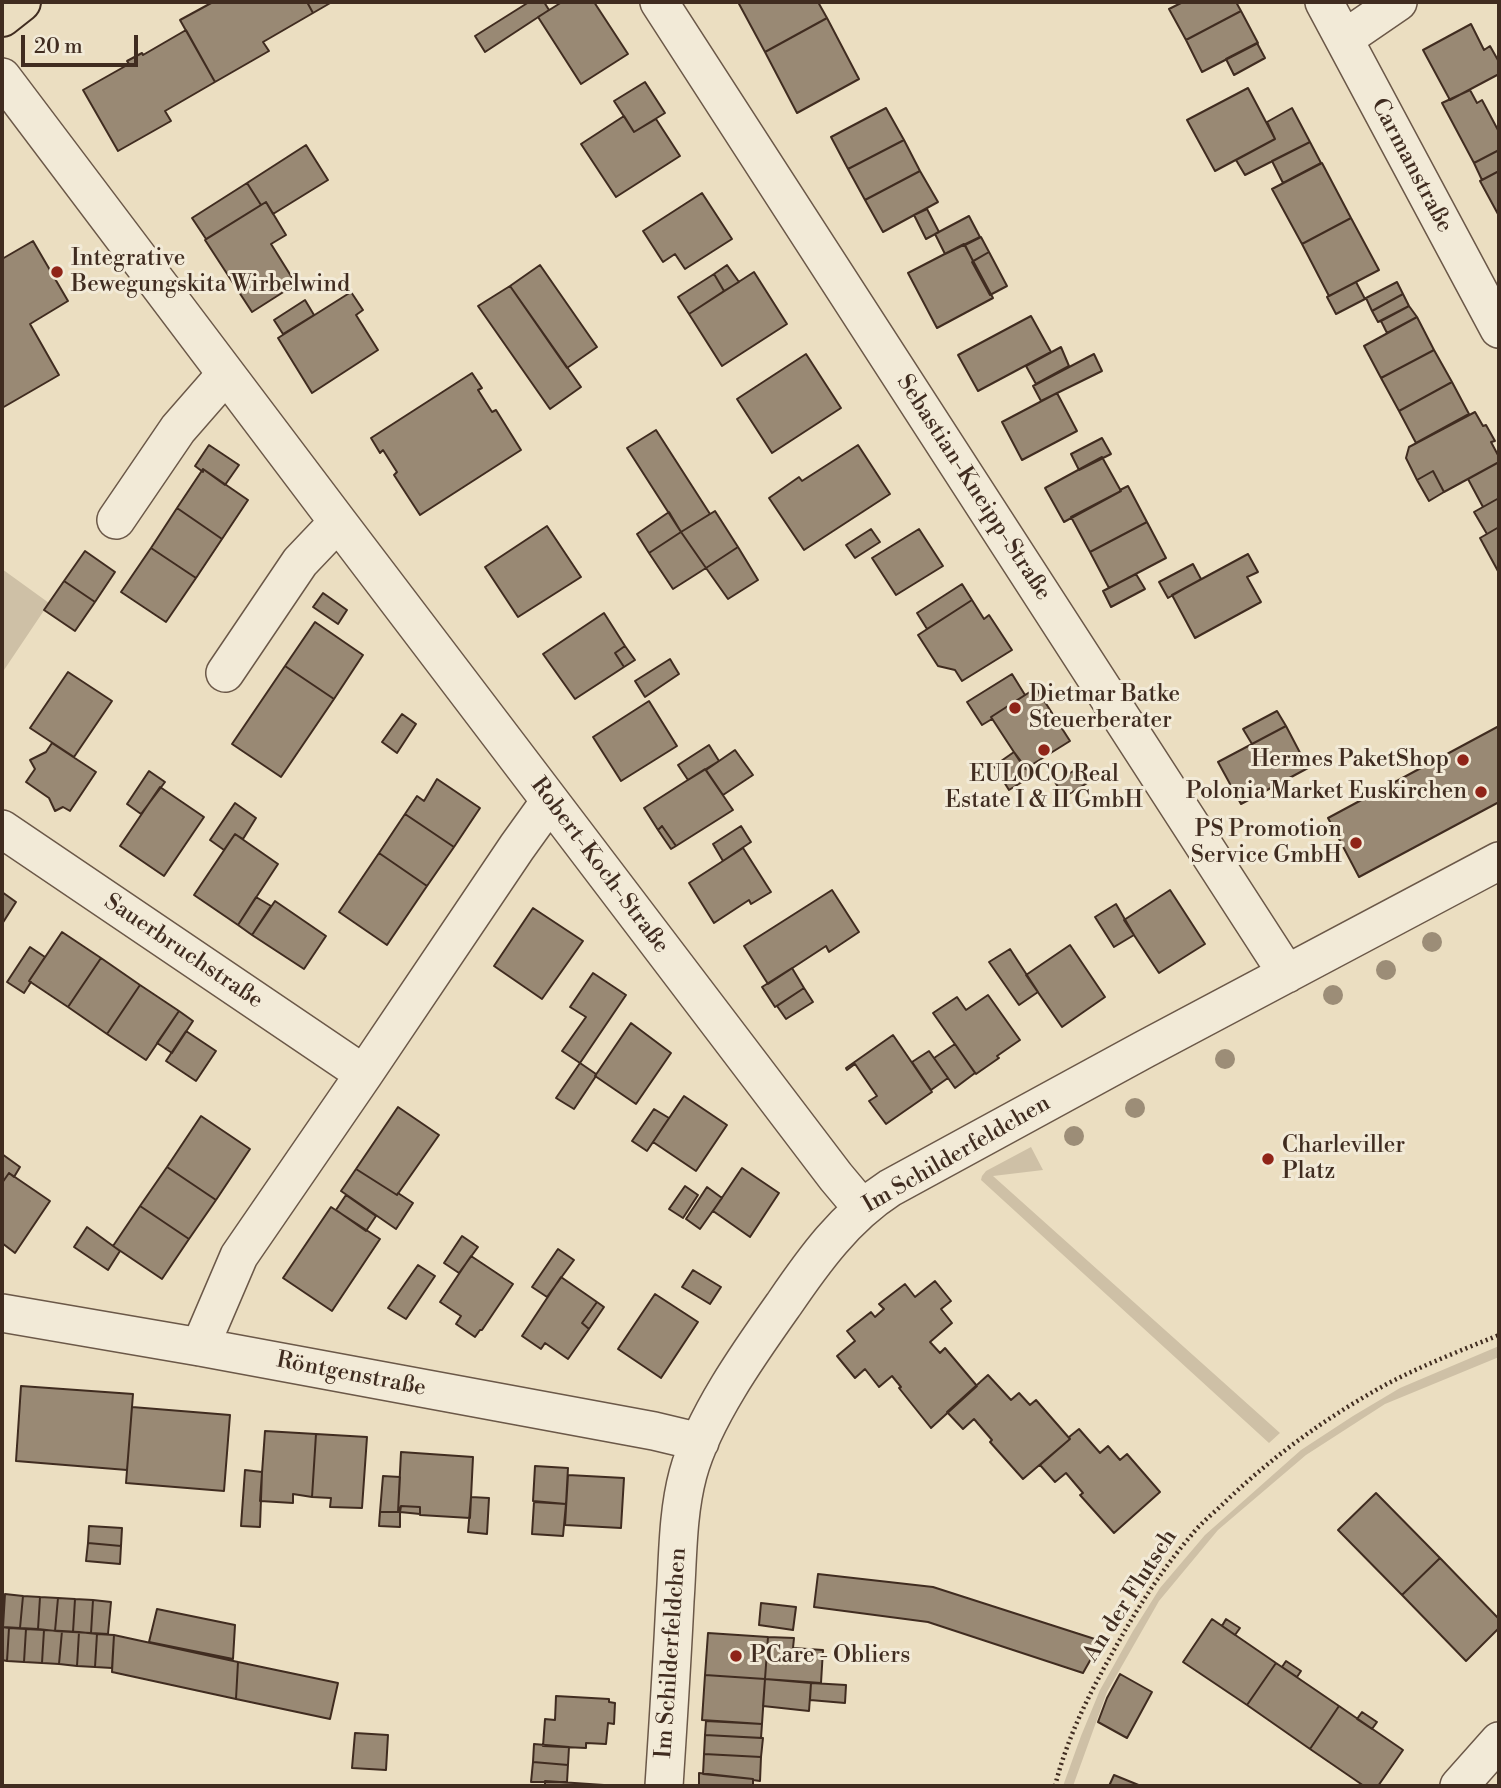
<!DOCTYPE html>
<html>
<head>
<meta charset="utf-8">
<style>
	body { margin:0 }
	#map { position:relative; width:1501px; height:1788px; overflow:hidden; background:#ebdec1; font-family:"Libre Bodoni",serif }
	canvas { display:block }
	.frame { position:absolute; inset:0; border:4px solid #402c20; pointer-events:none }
	.scale { position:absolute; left:21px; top:35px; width:117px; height:32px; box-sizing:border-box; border:4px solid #402c20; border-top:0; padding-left:9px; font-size:21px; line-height:24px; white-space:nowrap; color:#402c20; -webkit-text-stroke:5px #f2ead7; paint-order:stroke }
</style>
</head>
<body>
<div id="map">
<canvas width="1501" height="1788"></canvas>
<div class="frame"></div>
<div class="scale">20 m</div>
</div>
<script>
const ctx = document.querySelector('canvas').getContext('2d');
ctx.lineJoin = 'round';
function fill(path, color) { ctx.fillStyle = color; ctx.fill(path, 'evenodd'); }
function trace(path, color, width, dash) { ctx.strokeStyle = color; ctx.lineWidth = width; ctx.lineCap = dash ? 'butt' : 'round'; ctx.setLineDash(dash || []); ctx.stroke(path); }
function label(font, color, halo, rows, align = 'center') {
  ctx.font = font + ' "Libre Bodoni",serif'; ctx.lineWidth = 6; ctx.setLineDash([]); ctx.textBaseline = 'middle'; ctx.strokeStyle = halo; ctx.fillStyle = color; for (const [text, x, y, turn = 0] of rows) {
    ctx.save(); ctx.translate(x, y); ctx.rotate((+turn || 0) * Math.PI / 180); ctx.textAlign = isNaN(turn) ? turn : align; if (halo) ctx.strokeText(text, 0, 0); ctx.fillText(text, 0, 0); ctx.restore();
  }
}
fill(new Path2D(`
	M 2,569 L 49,603 L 2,673 Z
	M 1031,1147 L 1043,1170 L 993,1176 L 1280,1433 L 1269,1443 L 981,1180 L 982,1176 L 986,1171 Z
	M 1499,1346 L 1499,1357 L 1385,1404 L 1306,1455 L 1218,1530 L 1159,1601 L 1107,1692 L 1073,1786 L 1063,1786 L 1081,1736 L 1100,1690 L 1133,1631 L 1160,1588 L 1205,1535 L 1301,1450 L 1353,1416 L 1400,1388 Z`), '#cec0a6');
const building = new Path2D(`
	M 213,2 L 307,2 L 313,13 L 263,42 L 269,51 L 215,82 L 180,20 Z
	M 307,2 L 332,2 L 313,13 Z
	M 529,2 L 544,2 L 549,10 L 485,52 L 475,36 Z
	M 562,2 L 594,2 L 628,54 L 581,84 L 538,17 Z
	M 738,2 L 818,2 L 827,18 L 765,52 Z
	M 1183,2 L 1236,2 L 1241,11 L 1186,40 L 1169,9 Z
	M 1241,11 L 1258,43 L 1202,72 L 1186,40 Z
	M 827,18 L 859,79 L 797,113 L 765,52 Z
	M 1471,24 L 1484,50 L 1490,46 L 1499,62 L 1499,74 L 1450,100 L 1423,50 Z
	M 186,30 L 215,82 L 165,111 L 171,121 L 118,151 L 83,90 L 129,64 L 127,61 L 142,53 L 143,55 Z
	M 1257,43 L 1265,58 L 1234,75 L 1226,59 Z
	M 645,82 L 665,113 L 634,132 L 614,101 Z
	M 1248,88 L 1275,139 L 1215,171 L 1187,120 Z
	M 1470,90 L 1477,103 L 1482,100 L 1499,132 L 1499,150 L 1474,163 L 1442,103 Z
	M 886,108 L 904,140 L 848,169 L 831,137 Z
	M 1292,108 L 1310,142 L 1245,175 L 1236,160 L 1275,139 L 1267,122 Z
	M 624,116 L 634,132 L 656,119 L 680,156 L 616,197 L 581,144 Z
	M 904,140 L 920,171 L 865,200 L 848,169 Z
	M 1310,142 L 1321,163 L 1283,183 L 1272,161 Z
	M 306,145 L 328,180 L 273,214 L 266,202 L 261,205 L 247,183 Z
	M 1499,150 L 1499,171 L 1482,180 L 1474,163 Z
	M 1322,163 L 1351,218 L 1302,244 L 1272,189 Z
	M 920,171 L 938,202 L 883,232 L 865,200 Z
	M 1499,171 L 1499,216 L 1480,181 Z
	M 247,183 L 261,205 L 206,239 L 192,218 Z
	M 702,193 L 732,239 L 685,269 L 675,254 L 663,262 L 643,231 Z
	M 266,202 L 286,235 L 271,244 L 296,284 L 252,312 L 205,240 Z
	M 927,209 L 939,232 L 926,239 L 914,215 Z
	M 969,216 L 980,237 L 945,254 L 935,234 Z
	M 1351,218 L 1379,270 L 1329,296 L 1302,244 Z
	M 981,237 L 989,252 L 973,261 L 965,245 Z
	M 33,241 L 68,301 L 30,324 L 59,375 L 2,408 L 2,259 Z
	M 964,244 L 993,298 L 937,328 L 908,273 Z
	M 989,252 L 1007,286 L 990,295 L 972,262 Z
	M 540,265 L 597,347 L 567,368 L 510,286 Z
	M 727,265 L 739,282 L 724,291 L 714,274 Z
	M 754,272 L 787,324 L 722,366 L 689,314 Z
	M 714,274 L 724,291 L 689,314 L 678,297 Z
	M 1356,282 L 1365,299 L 1336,314 L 1327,297 Z
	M 1397,282 L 1403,294 L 1372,311 L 1366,298 Z
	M 510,286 L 581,387 L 550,409 L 478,306 Z
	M 351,292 L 363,310 L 356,315 L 378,350 L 312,393 L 278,338 Z
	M 1403,294 L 1409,306 L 1378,322 L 1372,311 Z
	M 305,300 L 314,315 L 283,334 L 274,320 Z
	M 1409,306 L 1417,317 L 1387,333 L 1381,321 Z
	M 1031,316 L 1051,352 L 978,391 L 958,355 Z
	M 1417,317 L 1434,350 L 1381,378 L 1364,346 Z
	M 1061,347 L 1069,366 L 1036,384 L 1026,366 Z
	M 1434,350 L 1452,382 L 1399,411 L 1381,378 Z
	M 806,354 L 841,408 L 772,453 L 737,399 Z
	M 1094,354 L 1102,371 L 1041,401 L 1033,386 Z
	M 472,373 L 482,388 L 478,390 L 492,412 L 496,410 L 521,450 L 420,515 L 394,475 L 397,472 L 383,450 L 380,453 L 371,438 Z
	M 1452,382 L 1469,414 L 1416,443 L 1399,411 Z
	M 1057,393 L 1077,431 L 1022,460 L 1002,422 Z
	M 1475,412 L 1483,426 L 1486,425 L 1495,441 L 1491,442 L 1499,457 L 1499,462 L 1444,492 L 1433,471 L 1417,480 L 1406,458 L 1409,447 Z
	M 656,430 L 710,514 L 681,532 L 627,448 Z
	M 1102,438 L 1111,454 L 1079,470 L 1071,454 Z
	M 209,445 L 239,465 L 225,485 L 203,469 L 203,472 L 195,466 Z
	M 858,445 L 890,494 L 804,550 L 769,498 L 799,477 L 802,481 Z
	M 1102,457 L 1121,491 L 1064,522 L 1045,488 Z
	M 1499,462 L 1499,498 L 1483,507 L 1468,479 Z
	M 203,469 L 248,500 L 222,539 L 177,508 Z
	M 1433,471 L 1444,492 L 1429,501 L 1417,480 Z
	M 1128,486 L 1147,522 L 1090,552 L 1071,517 L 1121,491 L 1120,490 Z
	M 1499,498 L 1499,527 L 1487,534 L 1474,512 Z
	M 177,508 L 222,539 L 196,578 L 151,548 Z
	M 715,511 L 738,547 L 706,568 L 681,532 Z
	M 669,512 L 681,532 L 649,553 L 637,534 Z
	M 1147,522 L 1166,558 L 1109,588 L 1090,552 Z
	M 547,526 L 581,577 L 518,617 L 485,567 Z
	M 1499,527 L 1499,573 L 1480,538 Z
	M 871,529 L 880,542 L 855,558 L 846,545 Z
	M 919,529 L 943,566 L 896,595 L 872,558 Z
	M 681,532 L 706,568 L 673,589 L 649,553 Z
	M 738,547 L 758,580 L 728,599 L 706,568 Z
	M 151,548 L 196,578 L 166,622 L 121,592 Z
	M 85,551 L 115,572 L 95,602 L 64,581 Z
	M 1248,554 L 1258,572 L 1247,577 L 1261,602 L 1195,638 L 1172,595 Z
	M 1193,564 L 1201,579 L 1168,598 L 1159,582 Z
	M 1136,574 L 1145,589 L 1111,607 L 1103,591 Z
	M 64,581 L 95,602 L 75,631 L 44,610 Z
	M 962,584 L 972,600 L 927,629 L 917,613 Z
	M 323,593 L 347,610 L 338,624 L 313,607 Z
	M 972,600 L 984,619 L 989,615 L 1012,650 L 962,681 L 955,670 L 938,666 L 918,635 Z
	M 604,613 L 625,646 L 615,653 L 624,667 L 575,699 L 543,654 Z
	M 315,622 L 363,655 L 334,699 L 285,666 Z
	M 625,646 L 635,660 L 624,667 L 615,653 Z
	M 670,659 L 679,674 L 645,697 L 635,681 Z
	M 285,666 L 334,699 L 281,777 L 232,744 Z
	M 68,672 L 112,701 L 74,757 L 30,728 Z
	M 1012,674 L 1025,695 L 991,717 L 992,719 L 982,725 L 967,702 Z
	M 1036,688 L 1070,741 L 1025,769 L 991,717 Z
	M 649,701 L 677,746 L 621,781 L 593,737 Z
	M 1277,711 L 1286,726 L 1252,744 L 1243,729 Z
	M 402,714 L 416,724 L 397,753 L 382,742 Z
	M 1286,726 L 1308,768 L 1241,804 L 1218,762 Z
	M 1499,726 L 1499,802 L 1359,877 L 1328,818 Z
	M 52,743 L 96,772 L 70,811 L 63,807 L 55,811 L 49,798 L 26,782 L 35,769 L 30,760 L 46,752 Z
	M 709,745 L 719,761 L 688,780 L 678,765 Z
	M 735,750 L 753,775 L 723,795 L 706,770 Z
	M 1014,752 L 1032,776 L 1009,790 L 994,766 Z
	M 1085,764 L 1094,779 L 1064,797 L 1055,782 Z
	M 705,769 L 733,810 L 676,846 L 662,826 L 658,830 L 644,808 Z
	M 149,771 L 165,782 L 141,814 L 127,804 Z
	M 437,779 L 480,808 L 454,847 L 405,814 L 417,796 L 424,801 Z
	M 160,787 L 204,817 L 164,876 L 120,846 Z
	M 235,803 L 256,818 L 243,839 L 235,834 L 224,850 L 210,840 Z
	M 405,814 L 454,847 L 427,886 L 379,853 Z
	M 662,826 L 676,846 L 671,849 L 658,830 Z
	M 741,826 L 751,842 L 723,861 L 713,844 Z
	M 235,834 L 278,864 L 238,925 L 194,895 Z
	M 743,848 L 771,892 L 751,904 L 749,900 L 714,923 L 689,883 Z
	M 379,853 L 427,886 L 387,945 L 339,912 Z
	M 832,890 L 859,932 L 829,952 L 826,946 L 768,984 L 744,946 Z
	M 1170,890 L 1205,944 L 1159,973 L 1124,920 Z
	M 2,892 L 16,902 L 2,924 Z
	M 256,897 L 271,906 L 252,935 L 238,925 Z
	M 275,901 L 326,936 L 304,969 L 252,935 Z
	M 1116,904 L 1134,935 L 1114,947 L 1095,917 Z
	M 533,908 L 583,941 L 542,999 L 494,966 Z
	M 62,932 L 101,958 L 68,1007 L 29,981 Z
	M 1070,945 L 1105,997 L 1062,1027 L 1026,975 Z
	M 30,947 L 45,957 L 29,981 L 31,982 L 24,993 L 7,982 Z
	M 1010,949 L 1038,992 L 1019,1005 L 989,962 Z
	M 101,958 L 140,985 L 107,1034 L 68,1007 Z
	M 792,968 L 804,988 L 775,1007 L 762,987 Z
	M 593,973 L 626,995 L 580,1063 L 562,1051 L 586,1017 L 570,1007 Z
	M 140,985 L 179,1011 L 146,1060 L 107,1034 Z
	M 804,988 L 813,1002 L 786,1019 L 777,1006 Z
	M 988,995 L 1020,1040 L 997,1056 L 999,1058 L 976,1074 L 933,1013 L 957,997 L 966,1010 Z
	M 179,1011 L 193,1021 L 172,1053 L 157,1043 Z
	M 631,1023 L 671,1053 L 636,1104 L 595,1076 Z
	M 186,1031 L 216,1051 L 196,1081 L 166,1061 Z
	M 893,1035 L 932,1092 L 886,1124 L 869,1101 L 877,1096 L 855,1064 L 847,1070 L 846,1068 Z
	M 955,1044 L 975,1073 L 955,1088 L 934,1058 Z
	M 929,1051 L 948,1078 L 931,1090 L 912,1062 Z
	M 580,1063 L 596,1074 L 595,1076 L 596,1076 L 574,1109 L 556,1098 Z
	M 684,1096 L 727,1125 L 696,1171 L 653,1142 Z
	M 398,1107 L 439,1135 L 397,1195 L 356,1169 Z
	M 654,1109 L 669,1118 L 647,1151 L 632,1141 Z
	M 201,1116 L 250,1149 L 216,1200 L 167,1167 Z
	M 2,1154 L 20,1167 L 14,1177 L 9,1173 L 2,1183 Z
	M 167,1167 L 216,1200 L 189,1239 L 140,1206 Z
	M 742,1168 L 779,1193 L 750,1237 L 713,1211 Z
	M 356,1169 L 397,1195 L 398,1193 L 413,1203 L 396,1229 L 341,1191 Z
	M 9,1173 L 50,1201 L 15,1253 L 2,1243 L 2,1183 Z
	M 685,1186 L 698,1195 L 683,1218 L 669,1209 Z
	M 707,1187 L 722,1198 L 700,1229 L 686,1219 Z
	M 346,1195 L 376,1216 L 366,1231 L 336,1210 Z
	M 140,1206 L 189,1239 L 162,1279 L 113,1246 Z
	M 331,1207 L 380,1239 L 332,1311 L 283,1278 Z
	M 87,1227 L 120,1251 L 108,1270 L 74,1247 Z
	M 462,1236 L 478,1247 L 459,1273 L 444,1263 Z
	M 558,1249 L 574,1260 L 547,1297 L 532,1287 Z
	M 471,1256 L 513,1284 L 482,1330 L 480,1330 L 475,1337 L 456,1324 L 461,1316 L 440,1302 Z
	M 418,1265 L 435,1276 L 406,1319 L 388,1308 Z
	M 693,1270 L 721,1287 L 710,1304 L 682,1287 Z
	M 561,1277 L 597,1302 L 582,1323 L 589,1329 L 568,1359 L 545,1343 L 541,1349 L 522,1336 Z
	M 935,1281 L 951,1301 L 941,1309 L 952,1323 L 930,1342 L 940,1353 L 945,1348 L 977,1386 L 931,1428 L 899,1388 L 901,1387 L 892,1376 L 879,1387 L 865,1369 L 855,1378 L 837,1356 L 855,1341 L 847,1331 L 871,1312 L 875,1317 L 884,1309 L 879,1304 L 905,1284 L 915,1297 Z
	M 655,1294 L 698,1322 L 661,1378 L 618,1349 Z
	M 597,1302 L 604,1307 L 589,1329 L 582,1323 Z
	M 988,1375 L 1011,1400 L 1019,1393 L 1030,1405 L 1036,1400 L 1070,1439 L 1023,1479 L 990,1442 L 992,1440 L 974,1419 L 963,1429 L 947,1412 Z
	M 21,1386 L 133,1394 L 127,1470 L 16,1461 Z
	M 132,1407 L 230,1415 L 224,1491 L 126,1483 Z
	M 1079,1429 L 1100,1453 L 1108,1446 L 1120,1460 L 1127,1454 L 1160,1492 L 1114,1533 L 1080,1495 L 1083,1493 L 1066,1473 L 1055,1482 L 1040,1465 L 1070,1439 L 1069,1437 Z
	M 265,1431 L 316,1434 L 312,1497 L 293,1494 L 293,1503 L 260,1501 Z
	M 316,1434 L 367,1437 L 362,1508 L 330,1507 L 331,1498 L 312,1497 Z
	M 401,1452 L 473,1457 L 470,1518 L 420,1515 L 420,1507 L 401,1506 L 398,1512 Z
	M 535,1466 L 568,1468 L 566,1504 L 533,1501 Z
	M 245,1470 L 262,1472 L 260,1527 L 241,1526 Z
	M 568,1475 L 624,1478 L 621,1528 L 565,1525 Z
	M 383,1476 L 400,1477 L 398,1512 L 380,1512 Z
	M 1376,1493 L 1440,1558 L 1402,1595 L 1338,1530 Z
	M 471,1497 L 489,1498 L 487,1534 L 468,1532 Z
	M 534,1502 L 566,1504 L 563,1536 L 532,1534 Z
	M 401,1506 L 420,1507 L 420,1514 L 400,1512 Z
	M 380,1512 L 400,1512 L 400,1527 L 379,1526 Z
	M 89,1526 L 122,1528 L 121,1546 L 88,1543 Z
	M 88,1543 L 121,1546 L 120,1564 L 86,1561 Z
	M 1440,1558 L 1499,1619 L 1499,1628 L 1466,1661 L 1402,1595 Z
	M 818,1574 L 933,1587 L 1101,1641 L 1083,1673 L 928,1622 L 814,1607 Z
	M 5,1594 L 23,1596 L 20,1628 L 3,1627 Z
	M 23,1596 L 40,1597 L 38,1629 L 20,1628 Z
	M 40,1597 L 58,1598 L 55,1631 L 38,1629 Z
	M 58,1598 L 75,1599 L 73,1632 L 55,1631 Z
	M 75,1599 L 93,1600 L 91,1633 L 73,1632 Z
	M 93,1600 L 111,1602 L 108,1634 L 91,1633 Z
	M 761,1603 L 796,1607 L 793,1630 L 759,1625 Z
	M 157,1609 L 235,1625 L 233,1659 L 149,1642 Z
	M 1212,1619 L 1276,1663 L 1247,1705 L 1183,1662 Z
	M 1226,1619 L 1240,1628 L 1235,1635 L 1222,1626 Z
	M 2,1627 L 9,1628 L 7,1661 L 2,1660 Z
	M 9,1628 L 26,1629 L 24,1662 L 7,1661 Z
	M 26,1629 L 44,1630 L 42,1663 L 24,1662 Z
	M 44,1630 L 62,1631 L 59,1664 L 42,1663 Z
	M 62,1631 L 79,1632 L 77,1666 L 59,1664 Z
	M 79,1632 L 97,1634 L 95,1667 L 77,1666 Z
	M 708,1633 L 768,1637 L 765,1679 L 705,1675 Z
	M 97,1634 L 114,1635 L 112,1668 L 95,1667 Z
	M 114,1635 L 238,1662 L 236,1699 L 112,1672 Z
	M 768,1637 L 794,1638 L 793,1648 L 823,1650 L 821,1683 L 765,1679 Z
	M 1286,1661 L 1301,1671 L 1297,1677 L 1282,1667 Z
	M 238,1662 L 338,1683 L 330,1719 L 236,1699 Z
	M 1276,1663 L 1339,1706 L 1310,1749 L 1247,1705 Z
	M 1120,1674 L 1152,1692 L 1127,1738 L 1098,1722 L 1107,1698 Z
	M 705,1675 L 765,1679 L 762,1724 L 702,1720 Z
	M 765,1679 L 811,1683 L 809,1711 L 763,1706 Z
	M 811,1683 L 846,1685 L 845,1703 L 810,1700 Z
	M 556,1696 L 609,1699 L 609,1702 L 615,1703 L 614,1724 L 608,1723 L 606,1744 L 586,1743 L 586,1748 L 543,1746 L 545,1719 L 555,1720 Z
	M 1339,1706 L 1403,1750 L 1378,1786 L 1364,1786 L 1310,1749 Z
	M 1362,1712 L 1377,1722 L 1372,1729 L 1357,1719 Z
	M 706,1721 L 762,1724 L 761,1738 L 705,1735 Z
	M 355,1733 L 388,1735 L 386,1770 L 352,1768 Z
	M 705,1735 L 763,1738 L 761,1757 L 704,1754 Z
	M 534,1744 L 569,1747 L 568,1765 L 533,1762 Z
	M 704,1754 L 761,1757 L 760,1781 L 753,1780 L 753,1779 L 703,1774 Z
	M 533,1762 L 568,1765 L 567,1782 L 531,1782 Z
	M 699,1773 L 753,1779 L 753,1786 L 699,1786 Z
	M 1114,1775 L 1141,1786 L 1109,1786 Z
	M 545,1781 L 604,1785 L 604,1786 L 545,1786 Z`);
fill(building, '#998974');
trace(building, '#402c20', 2);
const street = new Path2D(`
	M 659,2 L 1287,974
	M 1324,2 L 1499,329
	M 1344,39 L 1398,2
	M 2,77 L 338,522 L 836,1177 L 862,1208
	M 116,520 L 178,429 L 226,374
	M 225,673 L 300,562 L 338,522
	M 2,829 L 364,1074
	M 2,1313 L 200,1347 L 654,1431 L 700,1442
	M 200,1347 L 239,1256 L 364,1074 L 517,847 L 550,801
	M 664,1786 C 668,1725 672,1663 675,1601 C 678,1560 677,1515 688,1474 C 703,1418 750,1352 784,1304 C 814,1260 845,1217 890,1188 L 1145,1049 L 1499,861
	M 1459,1786 L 1499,1741`);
const primary = new Path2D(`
	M 2,17 L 21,2`);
trace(street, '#6b5848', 40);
trace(primary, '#402c20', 42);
trace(new Path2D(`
	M 1055,1786 C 1067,1738 1089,1694 1114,1650 C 1137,1608 1163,1568 1194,1532 C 1203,1521 1215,1512 1225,1502 C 1273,1456 1328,1416 1387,1384 C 1423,1365 1462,1350 1499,1335`), '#402c20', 4.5, [2, 3.5]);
trace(street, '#f2ead7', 37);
trace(primary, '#ebdec1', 38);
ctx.fillStyle = '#9c8d77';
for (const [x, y] of [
	[1432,942],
	[1386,970],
	[1333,995],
	[1225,1059],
	[1135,1108],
	[1074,1136]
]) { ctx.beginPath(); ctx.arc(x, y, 10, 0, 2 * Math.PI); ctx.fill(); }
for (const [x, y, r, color] of [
	[57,272,7,"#8f2418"],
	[1015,708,7,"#8f2418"],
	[1044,750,7,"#8f2418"],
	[1463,760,7,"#8f2418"],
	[1481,792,7,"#8f2418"],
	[1356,843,7,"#8f2418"],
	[1268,1159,7,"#8f2418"],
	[736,1656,7,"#8f2418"]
]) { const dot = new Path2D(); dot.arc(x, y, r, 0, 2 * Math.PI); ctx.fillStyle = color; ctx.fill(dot); trace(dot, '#f2ead7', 2.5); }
label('23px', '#402c20', '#f2ead7', [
	["Carmanstraße",1411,166,62],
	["Sebastian-Kneipp-Straße",973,488,57],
	["Robert-Koch-Straße",599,866,53],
	["Sauerbruchstraße",183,952,34],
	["Im Schilderfeldchen",957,1155,-30],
	["Röntgenstraße",351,1375,11],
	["An der Flutsch",1131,1596,-57],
	["Im Schilderfeldchen",672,1653,-86]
]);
label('23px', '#402c20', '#f2ead7', [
	["Integrative",71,259],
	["Bewegungskita Wirbelwind",71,285],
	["Dietmar Batke",1029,695],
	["Steuerberater",1029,721],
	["Hermes PaketShop",1449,760,"right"],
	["EULOCO Real",1044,775,"center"],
	["Estate I & II GmbH",1044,801,"center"],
	["Polonia Market Euskirchen",1467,792,"right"],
	["PS Promotion",1342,830,"right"],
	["Service GmbH",1342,856,"right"],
	["Charleviller",1282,1146],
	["Platz",1282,1172],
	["PCare - Obliers",750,1656]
], 'left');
</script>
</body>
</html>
